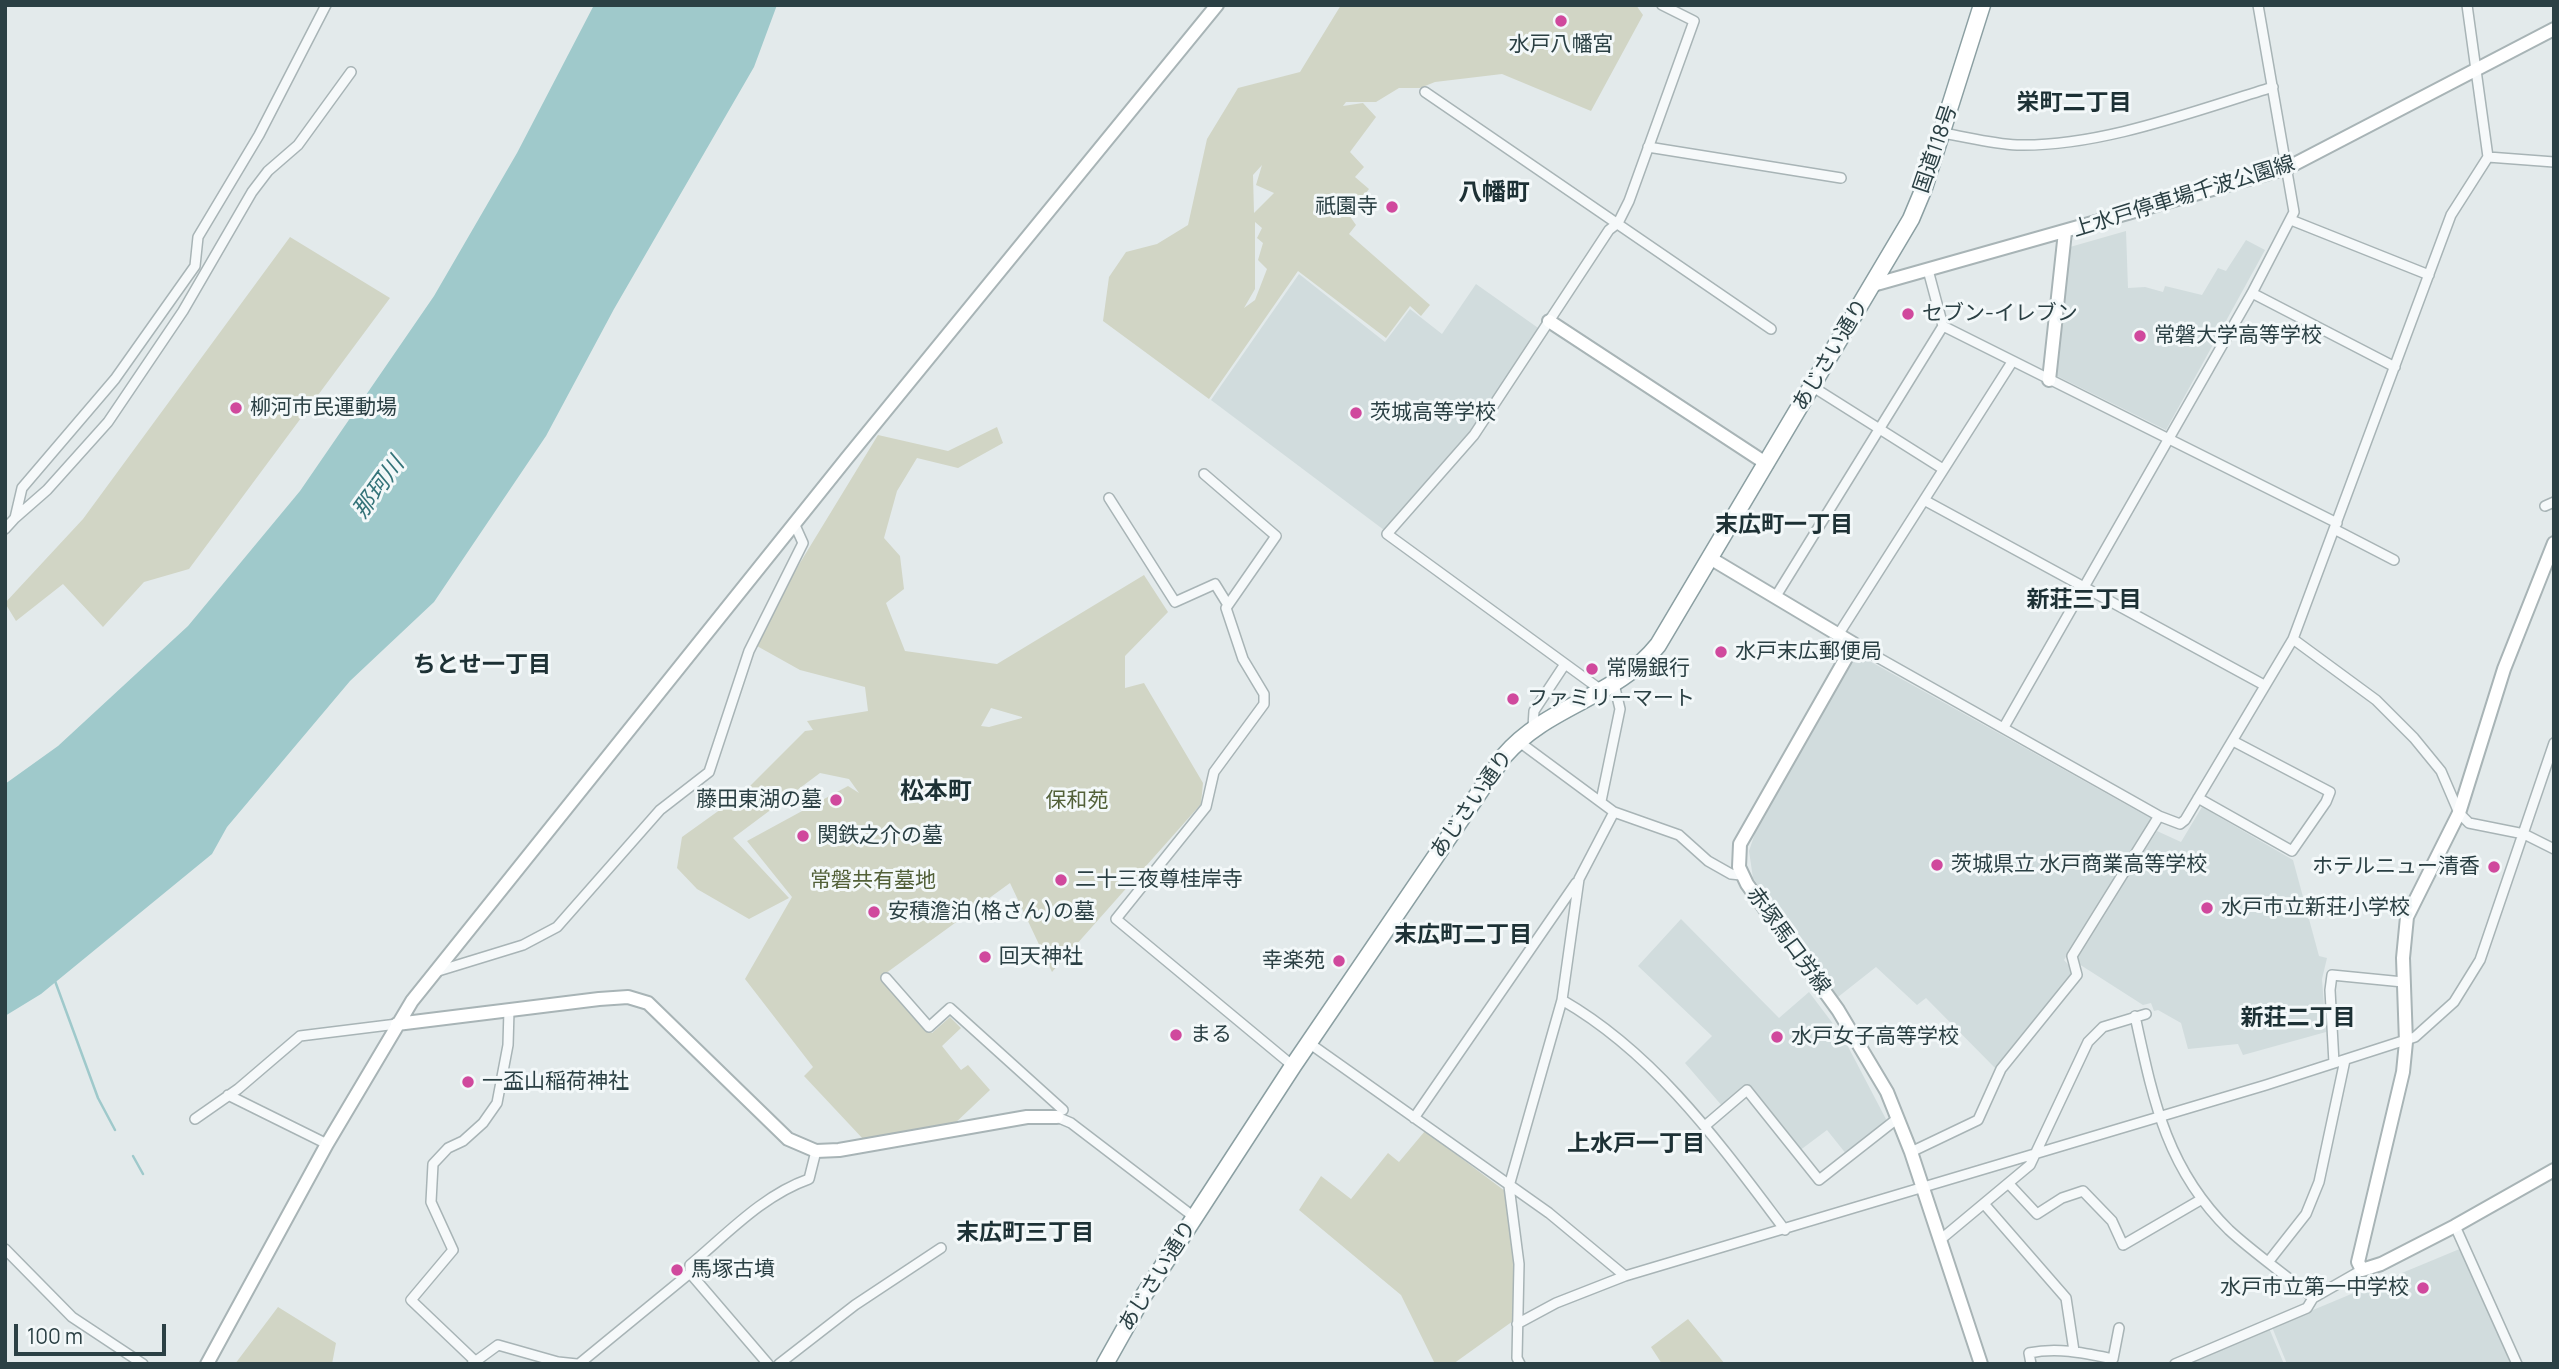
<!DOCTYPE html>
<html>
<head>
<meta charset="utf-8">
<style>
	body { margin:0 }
	#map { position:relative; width:2559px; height:1369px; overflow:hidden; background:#e3eaeb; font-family:Manrope,sans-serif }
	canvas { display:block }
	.frame { position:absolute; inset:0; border:7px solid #2b4044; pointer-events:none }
	.scale { position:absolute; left:14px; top:1324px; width:152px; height:32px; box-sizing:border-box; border:4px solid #2b4044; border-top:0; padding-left:9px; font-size:21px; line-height:24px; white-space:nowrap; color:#2b4044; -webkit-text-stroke:5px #f3f8f9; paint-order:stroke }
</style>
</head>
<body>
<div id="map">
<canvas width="2559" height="1369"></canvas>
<div class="frame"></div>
<div class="scale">100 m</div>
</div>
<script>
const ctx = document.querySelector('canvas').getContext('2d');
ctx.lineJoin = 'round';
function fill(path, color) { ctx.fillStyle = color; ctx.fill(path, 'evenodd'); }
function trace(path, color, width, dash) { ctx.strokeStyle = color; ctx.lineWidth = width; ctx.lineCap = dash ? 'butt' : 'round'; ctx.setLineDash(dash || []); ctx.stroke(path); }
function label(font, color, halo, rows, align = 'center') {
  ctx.font = font + ' Manrope,"Noto Sans JP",sans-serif'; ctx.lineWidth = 6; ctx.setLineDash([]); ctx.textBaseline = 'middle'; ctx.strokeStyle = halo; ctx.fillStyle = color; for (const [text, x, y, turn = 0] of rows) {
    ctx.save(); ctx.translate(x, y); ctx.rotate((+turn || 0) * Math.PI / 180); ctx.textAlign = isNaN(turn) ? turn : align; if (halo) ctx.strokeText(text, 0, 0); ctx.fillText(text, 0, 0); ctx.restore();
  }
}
fill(new Path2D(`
	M 2126,231 L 2128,288 L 2145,287 L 2163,292 L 2165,286 L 2202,295 L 2218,268 L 2226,271 L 2246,240 L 2265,250 L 2166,430 L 2057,376 L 2070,247 Z
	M 1299,274 L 1385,342 L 1410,309 L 1442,334 L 1476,284 L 1541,330 L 1471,433 L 1384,530 L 1211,400 Z
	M 1857,654 L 2152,819 L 2064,960 L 2073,970 L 2073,977 L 1996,1069 L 1926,998 L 1917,1005 L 1876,967 L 1838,997 L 1753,878 L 1749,851 L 1759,821 Z
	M 2202,807 L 2293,860 L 2319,956 L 2327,958 L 2322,979 L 2326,1032 L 2243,1055 L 2238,1044 L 2188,1049 L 2181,1023 L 2158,1010 L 2154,1011 L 2151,1003 L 2143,1005 L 2079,964 L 2077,956 L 2157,831 L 2181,842 Z
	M 1681,919 L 1779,1018 L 1809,992 L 1843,1037 L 1888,1123 L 1847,1155 L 1827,1130 L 1799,1151 L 1747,1086 L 1723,1107 L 1685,1063 L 1712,1036 L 1638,966 Z
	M 2462,1248 L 2511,1364 L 2287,1364 L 2272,1327 Z
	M 2269,1328 L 2284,1364 L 2188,1364 Z`), '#d1dcdd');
fill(new Path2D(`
	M 1341,5 L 1636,5 L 1643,15 L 1591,111 L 1502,74 L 1435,82 L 1420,88 L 1399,88 L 1376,102 L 1346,102 L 1343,106 L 1363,103 L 1376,117 L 1350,152 L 1364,167 L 1355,177 L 1369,189 L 1349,215 L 1356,225 L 1349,234 L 1430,305 L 1421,316 L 1410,306 L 1386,338 L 1298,271 L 1209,399 L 1103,321 L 1109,277 L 1126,252 L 1157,244 L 1188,225 L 1207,139 L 1238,88 L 1300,72 ZM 1262,165 L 1256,185 L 1274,193 L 1254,213 L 1253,175 ZM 1255,222 L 1262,228 L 1257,238 L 1263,243 L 1258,260 L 1267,269 L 1255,300 L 1244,308 L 1255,289 Z
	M 290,237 L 390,298 L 189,569 L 144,582 L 103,627 L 63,584 L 16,621 L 5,603 L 83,519 Z
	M 997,427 L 1003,443 L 958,468 L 917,458 L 897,491 L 884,538 L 900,556 L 904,589 L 886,603 L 905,651 L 997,664 L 1144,575 L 1168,612 L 1125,656 L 1125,688 L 1144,683 L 1203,783 L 1201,804 L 1052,972 L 1010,883 L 882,976 L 932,1033 L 950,1017 L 961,1028 L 942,1046 L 961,1070 L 968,1065 L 990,1090 L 952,1126 L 864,1140 L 804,1076 L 813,1067 L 745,979 L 792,897 L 747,841 L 848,786 L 859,793 L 849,779 L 820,773 L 733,838 L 789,898 L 749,919 L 697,889 L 677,868 L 682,837 L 742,794 L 805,731 L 813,730 L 807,721 L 868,711 L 865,687 L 800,670 L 757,646 L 781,594 L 878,435 L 948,451 ZM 991,708 L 1022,717 L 1022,718 L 989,727 L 981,726 Z
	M 1425,1131 L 1505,1191 L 1514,1245 L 1513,1321 L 1453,1364 L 1435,1364 L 1401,1295 L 1299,1210 L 1321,1176 L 1351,1199 L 1388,1153 L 1399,1162 Z
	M 278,1307 L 336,1343 L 332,1364 L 235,1364 Z
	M 1688,1319 L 1725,1364 L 1662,1364 L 1651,1347 Z`), '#d1d5c5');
fill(new Path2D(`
	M 594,5 L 777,5 L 754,67 L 614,309 L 546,436 L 434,602 L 350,681 L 227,827 L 212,854 L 41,994 L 5,1016 L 5,784 L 58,746 L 188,626 L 300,491 L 434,296 L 517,153 Z`), '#9fc9cb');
trace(new Path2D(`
	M 55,981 L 98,1098 L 115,1130
	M 133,1156 L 143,1174`), '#9fc9cb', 2.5);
const street = new Path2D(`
	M 1425,92 L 1771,329
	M 1942,133 C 1967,137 1992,144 2017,145 C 2100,147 2194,111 2273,87
	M 1648,147 L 1841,178
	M 2488,157 L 2554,162
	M 2291,220 L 2429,275
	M 1928,270 L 1943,326 L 2337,523
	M 2252,293 L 2395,367
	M 1813,387 L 1943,469
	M 1204,474 L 1276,536 L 1226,608 L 1243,659 L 1264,694 L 1264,704 L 1214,772 L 1206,807 L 1116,919 L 1293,1066
	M 1109,498 L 1175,602 L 1215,584 L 1228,605
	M 1924,500 L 2264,685
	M 2545,506 L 2554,502
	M 15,518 L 47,490 L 108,422 L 183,311 L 252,192 L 268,171 L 298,145 L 351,72
	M 5,529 L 15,518 L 22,488 L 115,379 L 195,266 L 198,237 L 259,135 L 326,5
	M 2334,529 L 2394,560
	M 1776,596 L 1943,326
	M 1838,635 L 2012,362
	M 2293,639 L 2376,700 L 2414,738 L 2441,771 L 2459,813 L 2469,823 L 2524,834 L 2554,849
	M 1854,644 L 2159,816 L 2180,824 L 2185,820 L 2293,639 L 2451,215 L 2488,157 L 2467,5
	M 1601,690 L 1387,534 L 1474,435 L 1609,230 L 1618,223 L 1629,201 L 1694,21 L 1662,5
	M 1533,727 L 1534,711 L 1565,664
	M 2004,727 L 2252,293 L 2294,212 L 2258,5
	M 1518,741 L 1614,812 L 1679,835 L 1708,861 L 1731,874 L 1741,875
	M 2198,798 L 2292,851 L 2326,802 L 2330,792 L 2233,741
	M 1601,801 L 1620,709 L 1614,684
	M 435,972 L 523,945 L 557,927 L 660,810 L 709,772 L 749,651 L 803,543 L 794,523
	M 886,978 L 929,1027 L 950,1008 L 1063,1110
	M 1562,1000 C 1656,1054 1720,1144 1785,1230
	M 2135,1016 C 2153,1099 2166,1168 2229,1230 C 2255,1254 2286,1275 2313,1298
	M 1309,1043 L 1549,1213 L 1625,1276
	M 2334,1063 L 2330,990 L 2332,975 L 2403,982
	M 228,1095 L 327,1144
	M 1057,1117 L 1071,1123 L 1194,1217
	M 1414,1118 L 1576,883
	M 195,1119 L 238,1089 L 300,1036 L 397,1024
	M 1706,1125 L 1747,1090 L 1819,1180 L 1898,1118
	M 1911,1152 L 1978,1120 L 2001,1069 L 2077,975 L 2072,956 L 2159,816
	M 2009,1184 L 2037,1214 L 2062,1198 L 2083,1191 L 2112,1221 L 2123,1245 L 2202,1199
	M 1985,1205 L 2066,1298 L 2074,1351
	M 2455,1226 L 2517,1364
	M 1940,1240 L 2030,1165 L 2088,1042 L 2103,1027 L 2146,1014
	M 5,1249 L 72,1317 L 143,1364
	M 2269,1261 L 2306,1214 L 2319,1182 L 2345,1060
	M 690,1273 L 768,1364
	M 1517,1324 L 1556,1303 L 1625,1276 L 2266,1085 L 2415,1037 L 2454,1002 L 2480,960 L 2554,743
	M 474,1360 L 411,1300 L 453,1250 L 431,1202 L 433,1164 L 448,1148 L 463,1141 L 483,1123 L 497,1103 L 508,1045 L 509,1010
	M 472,1364 L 498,1345 L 558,1362 L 577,1364
	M 579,1364 L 690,1273 L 690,1265 C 727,1234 763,1195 809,1179 L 816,1151
	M 779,1364 L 855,1305 L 941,1248
	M 1520,1364 L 1517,1358 L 1519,1264 L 1509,1186 L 1562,1000 L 1579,879 L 1614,812
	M 2031,1364 L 2029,1353 C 2058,1347 2084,1353 2113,1359 L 2119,1328
	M 2175,1364 L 2307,1308 L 2313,1298 L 2362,1270`);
const secondary = new Path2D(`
	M 1873,285 L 2287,168 L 2554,29
	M 1549,321 L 1767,464
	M 2049,380 L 2065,232
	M 2554,543 L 2504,669 L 2459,813 L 2407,917 L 2403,958 L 2406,1042 L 2403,1072 L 2358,1262 L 2362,1270 L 2381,1264 L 2455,1226 L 2554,1170
	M 1710,558 L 1854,644 L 1740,844 L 1739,867 L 1747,884 L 1838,1010 L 1887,1092 L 1911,1152 L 1981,1364
	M 397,1024 L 599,999 L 628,997 L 648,1003 L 788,1139 L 816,1151 L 839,1150 L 1027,1117 L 1057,1117
	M 207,1364 L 327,1144 L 412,1001 L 847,458 L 1217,5`);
const highway = new Path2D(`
	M 1105,1364 L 1142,1298 L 1293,1066 L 1504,756 C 1549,704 1616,698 1658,645 L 1911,219 L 1924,188 L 1982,5`);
trace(street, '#a8b4b6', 12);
trace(secondary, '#a8b4b6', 16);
trace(highway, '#8b9fa2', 19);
trace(street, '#f6f9fa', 9);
trace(secondary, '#fff', 12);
trace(highway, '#fff', 16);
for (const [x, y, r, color] of [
	[1561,21,7,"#d0499d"],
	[1392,207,7,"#d0499d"],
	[1908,314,7,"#d0499d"],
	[2140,336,7,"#d0499d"],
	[236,408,7,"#d0499d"],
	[1356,413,7,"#d0499d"],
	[1721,652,7,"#d0499d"],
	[1592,669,7,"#d0499d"],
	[1513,699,7,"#d0499d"],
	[836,800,7,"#d0499d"],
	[803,836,7,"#d0499d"],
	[1937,865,7,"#d0499d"],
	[2494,867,7,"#d0499d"],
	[1061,880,7,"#d0499d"],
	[2207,908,7,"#d0499d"],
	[874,912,7,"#d0499d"],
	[985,957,7,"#d0499d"],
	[1339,961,7,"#d0499d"],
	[1176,1035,7,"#d0499d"],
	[1777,1037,7,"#d0499d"],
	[468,1082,7,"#d0499d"],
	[677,1270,7,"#d0499d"],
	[2423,1288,7,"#d0499d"]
]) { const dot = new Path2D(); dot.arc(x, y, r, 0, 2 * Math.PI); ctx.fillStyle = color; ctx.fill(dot); trace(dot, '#f3f8f9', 2.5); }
label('21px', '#2b4044', '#f3f8f9', [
	["水戸八幡宮",1561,45,"center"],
	["祇園寺",1378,207,"right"],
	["セブン-イレブン",1922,314],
	["常磐大学高等学校",2154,336],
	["柳河市民運動場",250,408],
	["茨城高等学校",1370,413],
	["水戸末広郵便局",1735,652],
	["常陽銀行",1606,669],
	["ファミリーマート",1527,699],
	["藤田東湖の墓",822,800,"right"],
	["関鉄之介の墓",817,836],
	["茨城県立 水戸商業高等学校",1951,865],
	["ホテルニュー清香",2480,867,"right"],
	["二十三夜尊桂岸寺",1075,880],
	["水戸市立新荘小学校",2221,908],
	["安積澹泊(格さん)の墓",888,912],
	["回天神社",999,957],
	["幸楽苑",1325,961,"right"],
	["まる",1190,1035],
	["水戸女子高等学校",1791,1037],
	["一盃山稲荷神社",482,1082],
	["馬塚古墳",691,1270],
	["水戸市立第一中学校",2409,1288,"right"]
], 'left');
label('21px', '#2b4044', '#f3f8f9', [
	["国道118号",1936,149,-71],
	["上水戸停車場千波公園線",2184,197,-17],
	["あじさい通り",1831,355,-59],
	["あじさい通り",1472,804,-55],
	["赤塚馬口労線",1788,941,54],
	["あじさい通り",1158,1276,-58]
]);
label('21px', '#526038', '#f3f8f9', [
	["保和苑",1077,801],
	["常磐共有墓地",873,881]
]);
label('bold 23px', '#1d3135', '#f3f8f9', [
	["栄町二丁目",2074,104],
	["末広町一丁目",1784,526],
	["新荘三丁目",2084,601],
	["ちとせ一丁目",482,666],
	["末広町二丁目",1463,936],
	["新荘二丁目",2298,1019],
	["上水戸一丁目",1636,1145],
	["末広町三丁目",1025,1234]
]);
label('italic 23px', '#347379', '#f3f8f9', [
	["那珂川",379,488,-54]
]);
label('bold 24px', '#1d3135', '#f3f8f9', [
	["八幡町",1494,193],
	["松本町",936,792]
]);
</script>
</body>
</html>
